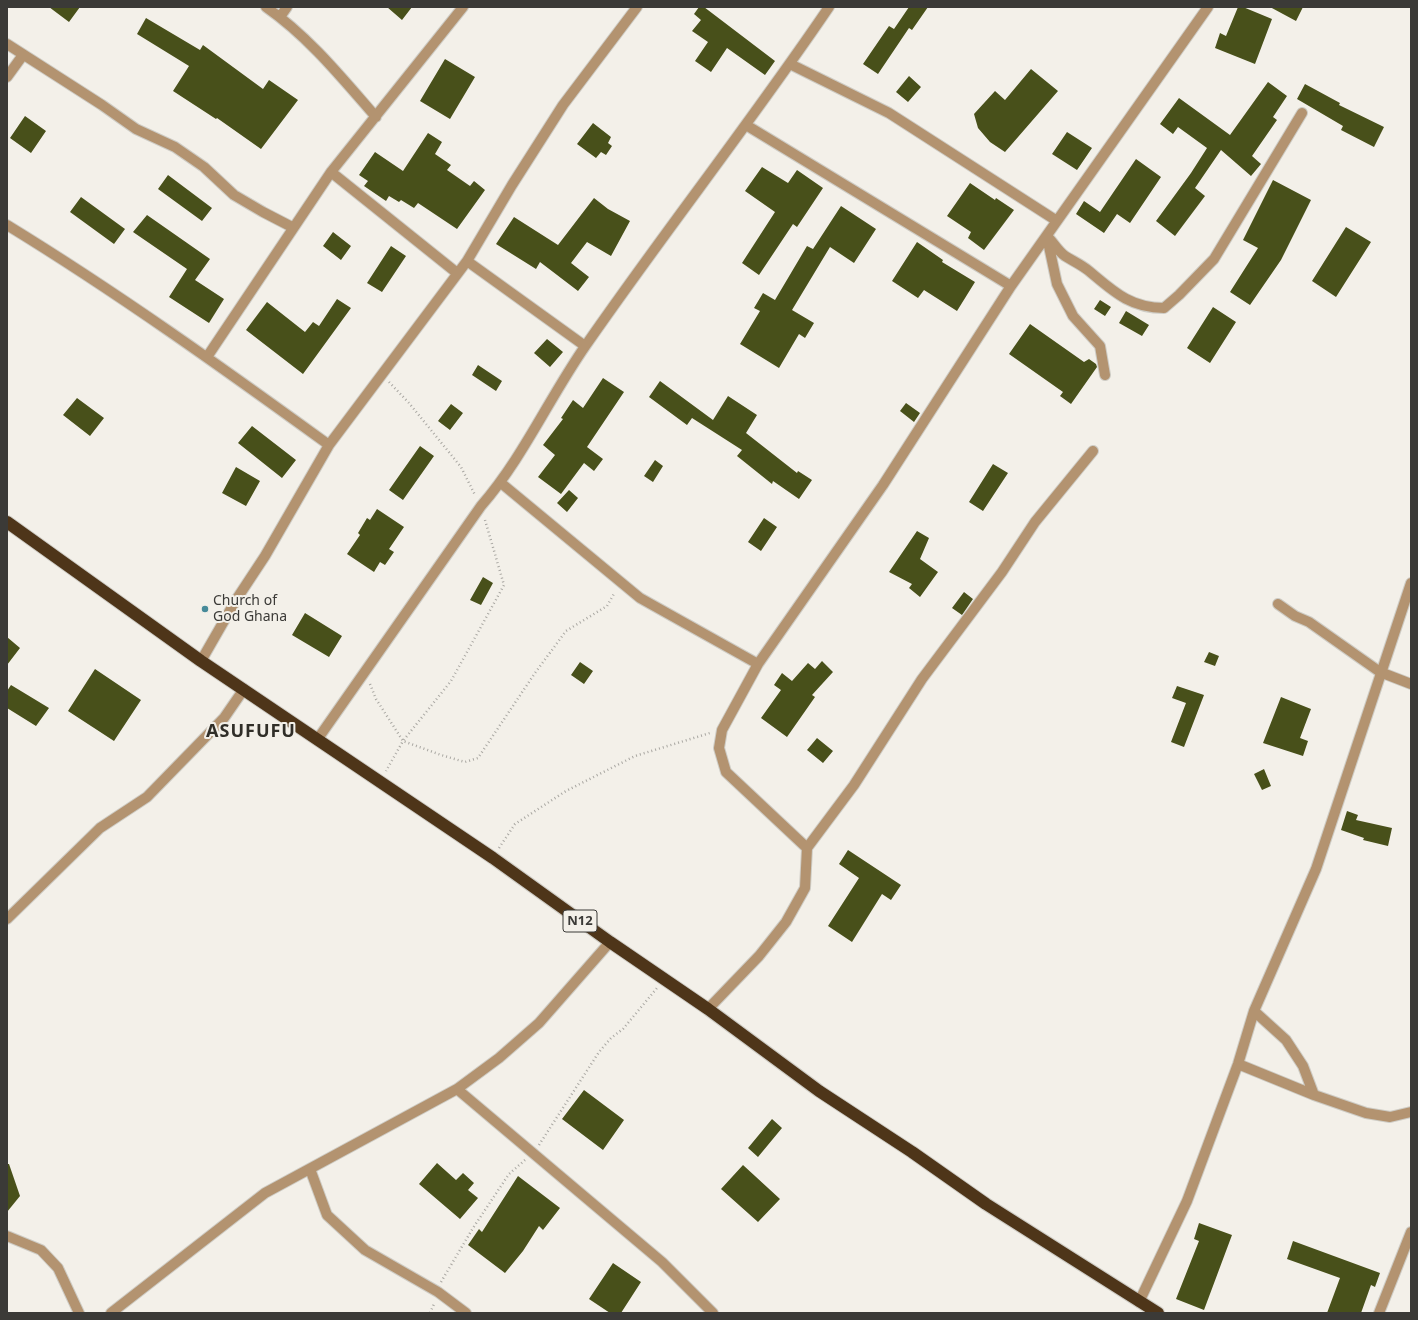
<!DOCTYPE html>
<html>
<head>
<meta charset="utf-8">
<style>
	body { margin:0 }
	#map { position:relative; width:1418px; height:1320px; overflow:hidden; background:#f3f0e9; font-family:"Noto Sans",sans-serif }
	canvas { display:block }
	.frame { position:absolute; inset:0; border:8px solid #3b3a37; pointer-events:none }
</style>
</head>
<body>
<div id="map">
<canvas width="1418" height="1320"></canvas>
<div class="frame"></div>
</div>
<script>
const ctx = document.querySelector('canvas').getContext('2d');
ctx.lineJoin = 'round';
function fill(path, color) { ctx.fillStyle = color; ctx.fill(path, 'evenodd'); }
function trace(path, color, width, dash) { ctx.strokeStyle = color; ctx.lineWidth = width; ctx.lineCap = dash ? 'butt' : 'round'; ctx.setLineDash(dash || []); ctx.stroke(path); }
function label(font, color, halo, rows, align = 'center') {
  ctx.font = font + ' "Noto Sans",sans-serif'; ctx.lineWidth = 4; ctx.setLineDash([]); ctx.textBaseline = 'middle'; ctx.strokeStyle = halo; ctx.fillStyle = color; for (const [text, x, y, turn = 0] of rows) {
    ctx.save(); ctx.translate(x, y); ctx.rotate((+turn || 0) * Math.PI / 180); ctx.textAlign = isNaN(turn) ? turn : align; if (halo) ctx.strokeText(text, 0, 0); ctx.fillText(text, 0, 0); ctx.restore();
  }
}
fill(new Path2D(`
	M 49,7 L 80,7 L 69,22 Z
	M 387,7 L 412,7 L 402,20 Z
	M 699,7 L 704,7 L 775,61 L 765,75 L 727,48 L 711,72 L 695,61 L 708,42 L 692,31 L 701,20 L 694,14 Z
	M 909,7 L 928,7 L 912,30 L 909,28 L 878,74 L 863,64 L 889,26 L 894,29 Z
	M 1238,7 L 1243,7 L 1272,19 L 1255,64 L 1215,48 L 1220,33 L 1226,36 Z
	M 1270,7 L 1303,7 L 1296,21 Z
	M 146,18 L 200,50 L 203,45 L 263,89 L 269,80 L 298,100 L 261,149 L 217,118 L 216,119 L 173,91 L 189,66 L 137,34 Z
	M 445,59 L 475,77 L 450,119 L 420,101 Z
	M 1031,69 L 1058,91 L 1005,152 L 990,142 L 978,128 L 974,114 L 995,91 L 1005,100 Z
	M 909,76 L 921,87 L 908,102 L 896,92 Z
	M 1268,82 L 1287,96 L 1273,117 L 1277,120 L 1252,156 L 1261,164 L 1251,176 L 1221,150 L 1195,188 L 1205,196 L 1175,236 L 1156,221 L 1191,173 L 1207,148 L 1178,127 L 1173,134 L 1160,124 L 1179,98 L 1230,135 Z
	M 1305,84 L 1340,103 L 1339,105 L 1384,127 L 1374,147 L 1341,130 L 1343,126 L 1297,99 Z
	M 25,116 L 46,131 L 31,153 L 10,138 Z
	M 593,123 L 611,137 L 608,143 L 612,146 L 606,155 L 601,152 L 596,158 L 577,144 Z
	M 1067,132 L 1092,148 L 1077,170 L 1052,154 Z
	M 428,133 L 442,142 L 435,154 L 451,165 L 447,170 L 470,186 L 474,181 L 485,190 L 457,229 L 418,203 L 414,208 L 401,200 L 399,202 L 389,196 L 386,201 L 364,186 L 368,181 L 359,175 L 375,152 L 403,171 Z
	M 1136,159 L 1161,177 L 1130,223 L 1117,214 L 1104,233 L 1076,214 L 1084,201 L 1100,212 Z
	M 762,167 L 788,183 L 797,170 L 823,188 L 797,227 L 793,224 L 759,275 L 742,263 L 775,212 L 745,191 Z
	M 168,175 L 212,208 L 202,221 L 158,189 Z
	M 1273,180 L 1311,200 L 1281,260 L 1250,305 L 1230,292 L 1258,248 L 1243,240 Z
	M 970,183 L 995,200 L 996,198 L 1014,210 L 984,250 L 968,238 L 971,232 L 947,216 Z
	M 81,197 L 125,229 L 114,244 L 70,212 Z
	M 594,198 L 608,209 L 630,221 L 611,256 L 587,242 L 571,263 L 589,277 L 578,291 L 540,262 L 536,269 L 496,244 L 514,217 L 558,245 Z
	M 841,206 L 876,229 L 854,263 L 830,247 L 792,310 L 814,323 L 805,338 L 799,334 L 779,368 L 740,344 L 760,311 L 754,308 L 763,293 L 775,300 L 807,246 L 813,249 Z
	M 147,215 L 210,259 L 195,280 L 224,299 L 209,323 L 169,297 L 187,269 L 133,232 Z
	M 1346,227 L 1371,242 L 1336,297 L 1312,281 Z
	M 333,232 L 351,246 L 341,260 L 323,246 Z
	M 917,242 L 943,260 L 942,262 L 975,282 L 957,311 L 924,290 L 918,298 L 892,281 Z
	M 391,246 L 406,256 L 382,292 L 367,283 Z
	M 337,299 L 351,308 L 303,374 L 246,330 L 267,302 L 305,332 L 313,322 L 319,326 Z
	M 1100,300 L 1111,307 L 1105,316 L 1094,309 Z
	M 1213,307 L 1236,322 L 1210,363 L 1187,348 Z
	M 1126,311 L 1149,325 L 1142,336 L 1119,323 Z
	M 1030,324 L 1084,362 L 1089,359 L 1096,364 L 1097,367 L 1071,404 L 1060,396 L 1063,392 L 1009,354 Z
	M 547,339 L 563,352 L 550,367 L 534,353 Z
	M 478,365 L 502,381 L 496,391 L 472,375 Z
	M 603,378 L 624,392 L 587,447 L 603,459 L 594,471 L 584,463 L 561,494 L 538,477 L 555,455 L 543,445 L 563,419 L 561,418 L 573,400 L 583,408 Z
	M 660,381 L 713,420 L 728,396 L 757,415 L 746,433 L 797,473 L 798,471 L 812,480 L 799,499 L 773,481 L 772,484 L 737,456 L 742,450 L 692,418 L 687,425 L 649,397 Z
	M 77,398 L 104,418 L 90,436 L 63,415 Z
	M 906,403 L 920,413 L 914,422 L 900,411 Z
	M 451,404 L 463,413 L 450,430 L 438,421 Z
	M 252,426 L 296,460 L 282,478 L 238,443 Z
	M 420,446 L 434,456 L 403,500 L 389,490 Z
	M 655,460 L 663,466 L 653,482 L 644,476 Z
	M 993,464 L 1008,473 L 983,511 L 969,502 Z
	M 236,467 L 260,481 L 246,506 L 222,493 Z
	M 569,490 L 578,498 L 567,512 L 557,503 Z
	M 377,509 L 404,527 L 389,549 L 394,552 L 385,565 L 380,562 L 374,572 L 347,554 L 360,535 L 358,533 L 367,518 L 370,520 Z
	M 764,518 L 777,527 L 761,551 L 748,542 Z
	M 917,531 L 929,538 L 920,559 L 938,572 L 920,597 L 909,588 L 912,584 L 889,572 Z
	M 483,577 L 493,583 L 481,605 L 470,600 Z
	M 964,592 L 973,599 L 962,615 L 952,608 Z
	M 305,613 L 342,636 L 329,657 L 292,635 Z
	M 7,637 L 20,648 L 7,665 Z
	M 1209,652 L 1219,656 L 1215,666 L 1204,662 Z
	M 822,661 L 833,672 L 812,695 L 815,697 L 787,737 L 761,718 L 781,690 L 774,685 L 782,673 L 792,681 L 808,663 L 815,669 Z
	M 580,662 L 593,671 L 584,684 L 571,675 Z
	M 95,669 L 141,700 L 114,741 L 68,711 Z
	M 11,685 L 49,708 L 36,726 L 7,708 L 7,691 Z
	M 1177,686 L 1204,695 L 1184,747 L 1171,742 L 1186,703 L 1172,698 Z
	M 1281,697 L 1311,709 L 1300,738 L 1308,741 L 1303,756 L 1263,743 Z
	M 817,738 L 833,751 L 823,763 L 807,750 Z
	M 1264,769 L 1271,786 L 1262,790 L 1254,774 Z
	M 1347,811 L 1358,815 L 1356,820 L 1392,828 L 1388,846 L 1363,840 L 1364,838 L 1341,830 Z
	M 848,850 L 901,885 L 891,900 L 882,894 L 852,942 L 828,926 L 859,878 L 839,864 Z
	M 584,1090 L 624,1120 L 603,1150 L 562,1119 Z
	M 772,1119 L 782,1128 L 758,1157 L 748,1148 Z
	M 437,1163 L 456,1180 L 463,1173 L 474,1183 L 468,1190 L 478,1198 L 460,1219 L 419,1184 Z
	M 7,1164 L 9,1164 L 20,1196 L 7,1212 Z
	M 743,1165 L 780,1199 L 758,1222 L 721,1189 Z
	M 518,1176 L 560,1208 L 543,1230 L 539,1226 L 523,1251 L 505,1273 L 468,1245 L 479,1229 L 482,1232 Z
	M 1199,1223 L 1232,1235 L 1204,1310 L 1176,1299 L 1199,1241 L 1194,1239 Z
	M 1293,1241 L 1380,1273 L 1375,1287 L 1371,1285 L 1361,1313 L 1327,1313 L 1340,1278 L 1287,1259 Z
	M 613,1263 L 641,1282 L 621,1313 L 610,1313 L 589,1299 Z`), '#48501a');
const minor = new Path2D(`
	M 266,7 C 309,37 342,78 376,117
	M 280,17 L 287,7
	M 7,44 L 102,105 L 136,129 L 175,147 L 204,167 L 234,195 L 263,212 L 292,227
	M 790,64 L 889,113 L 1057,221
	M 7,77 L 23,55
	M 746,125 L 1011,286
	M 331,172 L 457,273
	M 7,225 C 118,293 224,369 329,445
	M 1047,236 C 1053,242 1058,251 1065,256 C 1073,261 1082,265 1089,271 C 1113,291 1130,308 1164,308 L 1179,295 L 1214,259 L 1302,113
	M 1047,237 L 1057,284 L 1073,316 L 1100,346 L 1105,375
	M 467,261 L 585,346
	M 207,357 L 331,172 L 463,7
	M 501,483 L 640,598 L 758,664
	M 1278,604 L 1295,616 L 1309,622 L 1380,672 L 1411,684
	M 201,661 L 236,600 L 265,556 L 329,445 L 467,261 L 512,185 L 563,105 L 637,7
	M 317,740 L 481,506 C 523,458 549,398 586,345 C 665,231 751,122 829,7
	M 807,848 L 726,772 L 719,748 L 722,730 L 758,664 L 883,485 L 1011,286 L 1208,7
	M 7,919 L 100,828 L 147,797 L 224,718 L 244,689
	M 708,1009 L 759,956 L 786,922 L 805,888 L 807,848 L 854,785 L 922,679 L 1002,572 L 1035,522 L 1093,451
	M 1254,1011 L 1286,1040 L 1303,1066 L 1314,1095
	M 1238,1064 L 1314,1095 L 1366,1113 L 1390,1117 L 1411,1112
	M 457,1089 L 662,1262 L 713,1313
	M 310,1169 L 327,1215 L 365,1250 L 438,1292 L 466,1313
	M 7,1236 L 41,1250 L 58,1268 L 79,1313
	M 1139,1302 L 1187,1201 L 1238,1064 L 1254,1011 L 1316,869 L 1411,583
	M 111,1313 L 265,1193 L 457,1089 L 499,1058 L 539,1023 L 610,942
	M 1379,1313 L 1411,1232`);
const highway = new Path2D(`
	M 7,522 L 201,661 L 493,858 L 610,942 L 708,1009 L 819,1091 L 912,1152 L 986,1204 L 1158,1313`);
trace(minor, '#ceccc5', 12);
trace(highway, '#ceccc5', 14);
trace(new Path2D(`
	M 389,382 L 409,403 L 461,467 L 475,495
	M 485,520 L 504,585 L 451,681 L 403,741 L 441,755 L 465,762 L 478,758 L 535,673 L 566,631 L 607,606 L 615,592
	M 370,684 L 376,699 L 403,741 L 386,771
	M 499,848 L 515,824 L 566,791 L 635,756 L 710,733
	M 539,1145 L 599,1052 L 611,1038 L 623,1029 L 657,988
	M 441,1282 L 473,1228 L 509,1174 L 525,1160
	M 430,1313 L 434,1304`), '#a9a7a2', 2.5, [1, 3]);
trace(minor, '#b39370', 10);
trace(highway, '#4e3519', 12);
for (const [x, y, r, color] of [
	[205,609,4,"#468a99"]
]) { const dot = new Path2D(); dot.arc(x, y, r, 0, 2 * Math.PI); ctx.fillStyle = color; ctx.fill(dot); trace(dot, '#f3f0e9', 1.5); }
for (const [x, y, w] of [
	[580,921,34]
]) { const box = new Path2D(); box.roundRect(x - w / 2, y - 11, w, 22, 3); ctx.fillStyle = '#f3f0e9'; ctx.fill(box); trace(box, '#3b3a37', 1); }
label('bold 13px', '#3b3a37', null, [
	["N12",580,921]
]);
label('14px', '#3b3a37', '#f3f0e9', [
	["Church of",213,601],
	["God Ghana",213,617]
], 'left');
ctx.letterSpacing = '1px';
label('bold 18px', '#302e28', '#f3f0e9', [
	["ASUFUFU",251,732]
]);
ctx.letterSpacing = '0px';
</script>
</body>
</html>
